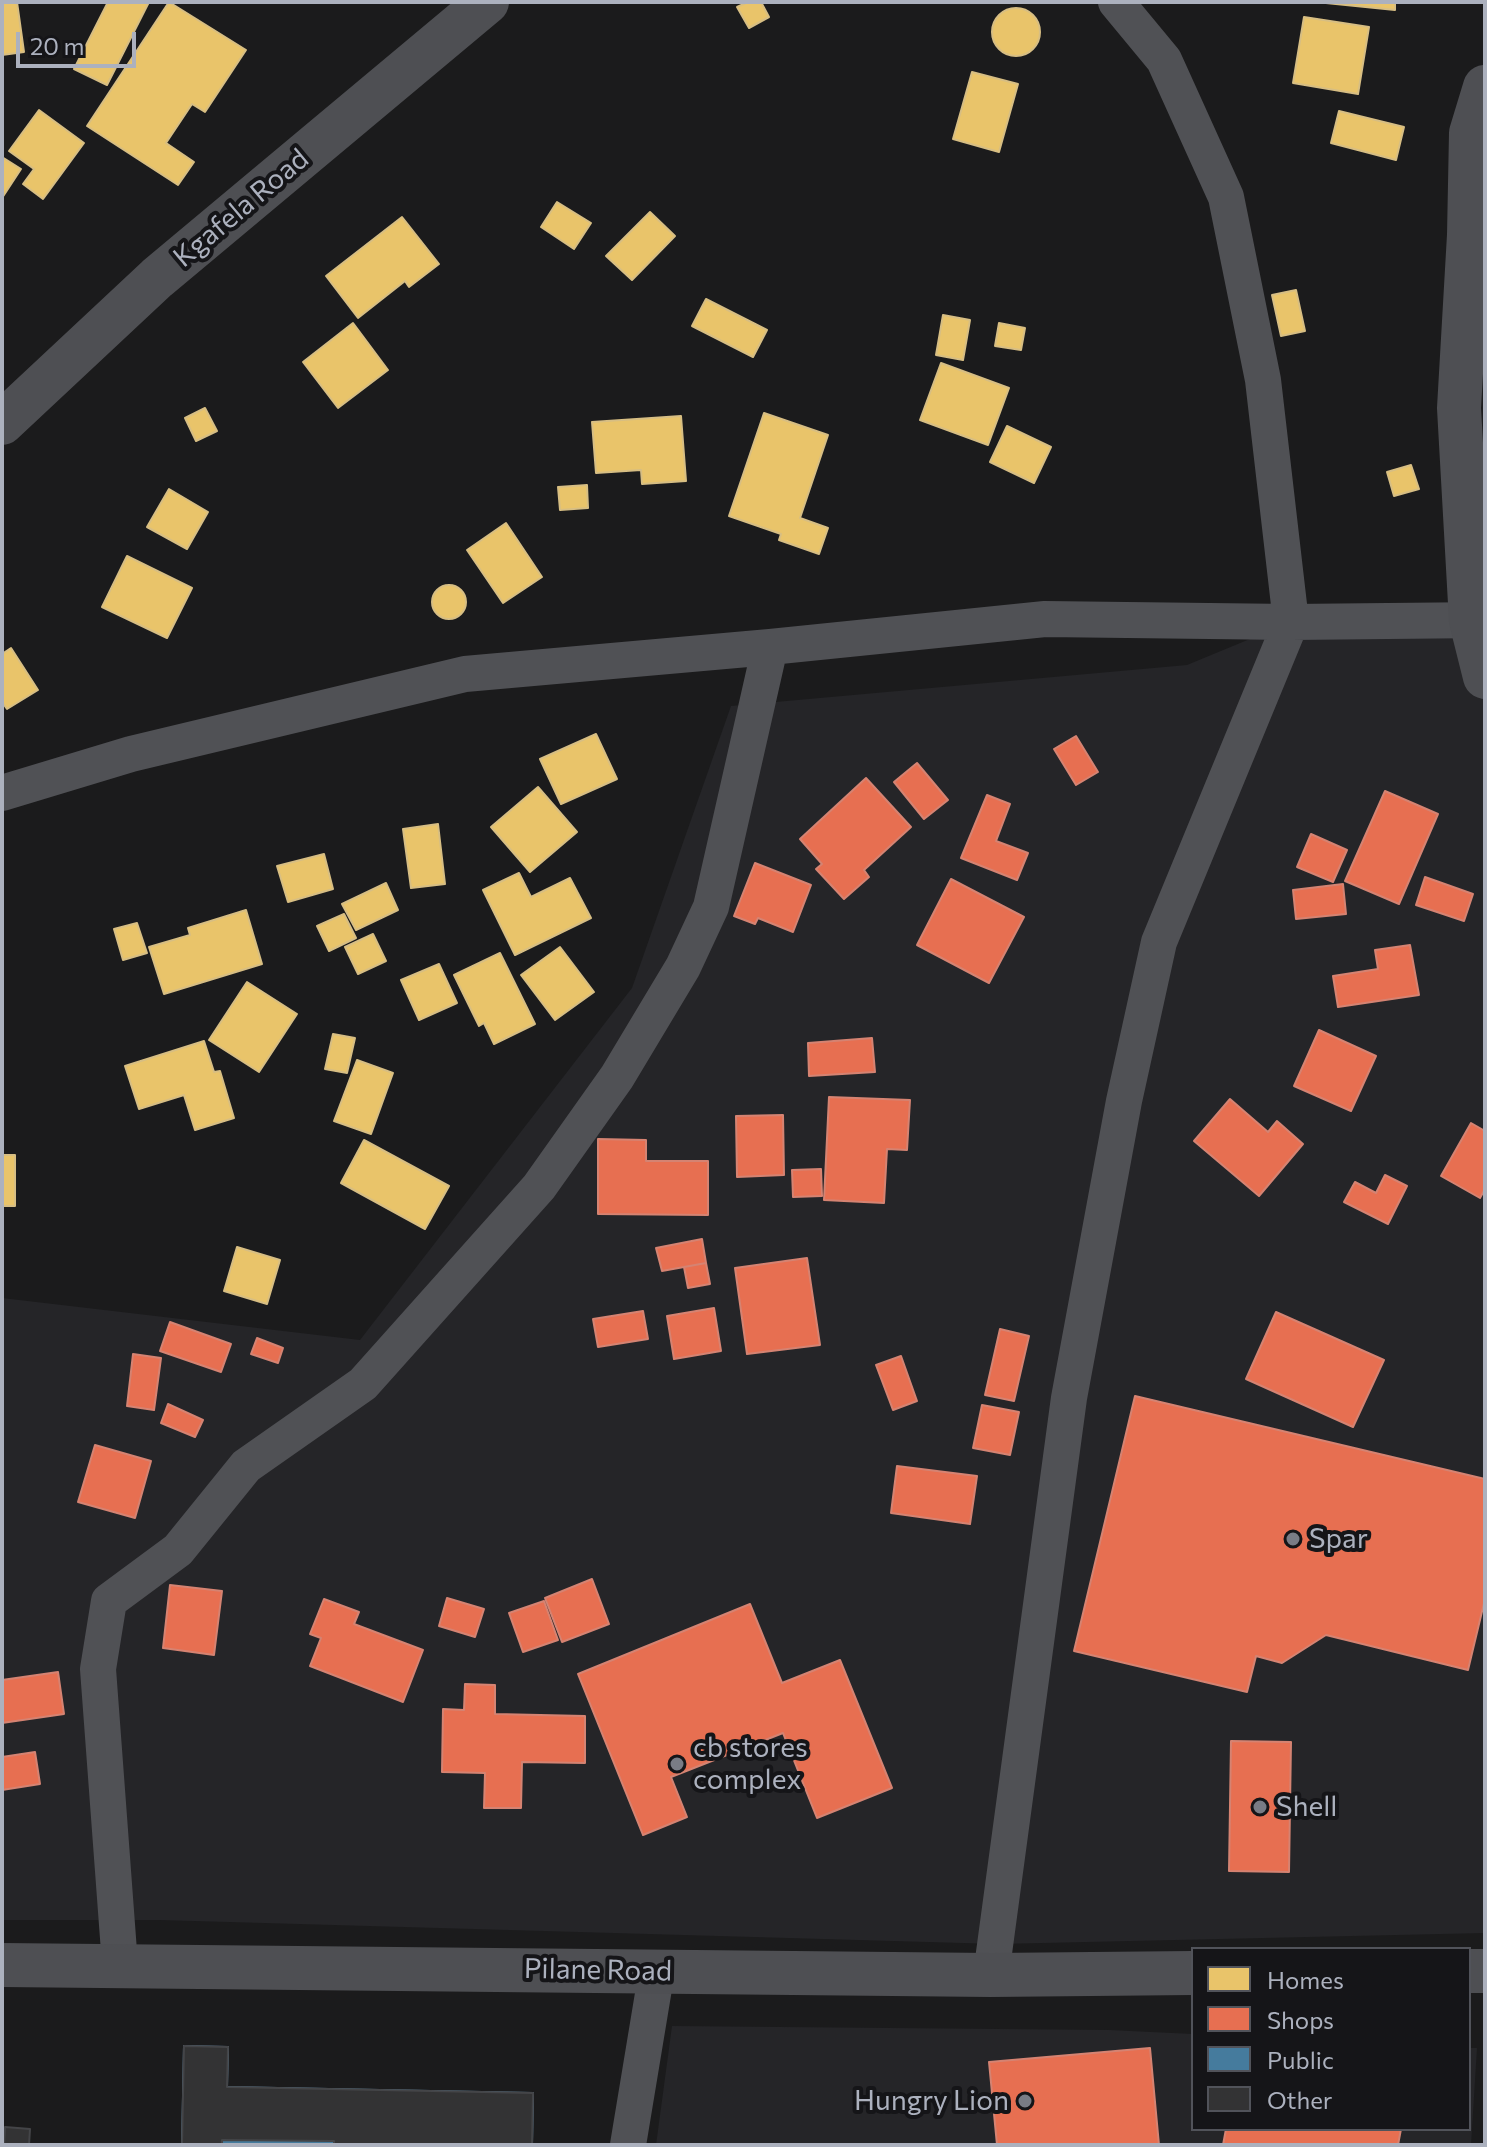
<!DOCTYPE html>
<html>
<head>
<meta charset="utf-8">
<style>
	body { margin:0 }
	#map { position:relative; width:1487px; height:2147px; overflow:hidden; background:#1b1b1c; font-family:Commissioner,sans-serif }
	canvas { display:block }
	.frame { position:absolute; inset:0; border:4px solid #acb1be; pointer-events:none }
	.legend { position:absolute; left:1191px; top:1947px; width:280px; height:184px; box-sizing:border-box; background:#151518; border:2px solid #51535a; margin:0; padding:10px 14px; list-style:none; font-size:24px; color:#acb1be }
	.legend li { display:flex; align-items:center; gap:16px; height:40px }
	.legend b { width:40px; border:2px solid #51535a }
	.scale { position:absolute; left:16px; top:32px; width:120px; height:36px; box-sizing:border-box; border:4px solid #acb1be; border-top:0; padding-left:10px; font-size:24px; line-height:28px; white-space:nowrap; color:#acb1be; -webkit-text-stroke:6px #151518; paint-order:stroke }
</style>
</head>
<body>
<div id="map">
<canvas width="1487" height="2147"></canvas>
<div class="frame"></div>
<ul class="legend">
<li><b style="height:22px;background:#e9c46a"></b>Homes</li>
<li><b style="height:22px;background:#e76f51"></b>Shops</li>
<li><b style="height:22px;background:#457b9d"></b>Public</li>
<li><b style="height:22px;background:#333334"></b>Other</li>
</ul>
<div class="scale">20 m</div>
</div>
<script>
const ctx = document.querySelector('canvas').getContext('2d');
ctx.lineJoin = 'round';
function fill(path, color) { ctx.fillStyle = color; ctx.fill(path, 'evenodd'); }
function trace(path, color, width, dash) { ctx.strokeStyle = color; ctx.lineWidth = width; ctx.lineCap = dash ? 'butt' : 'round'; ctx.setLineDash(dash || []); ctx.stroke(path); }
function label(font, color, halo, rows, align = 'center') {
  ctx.font = font + ' Commissioner,sans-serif'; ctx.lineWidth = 8; ctx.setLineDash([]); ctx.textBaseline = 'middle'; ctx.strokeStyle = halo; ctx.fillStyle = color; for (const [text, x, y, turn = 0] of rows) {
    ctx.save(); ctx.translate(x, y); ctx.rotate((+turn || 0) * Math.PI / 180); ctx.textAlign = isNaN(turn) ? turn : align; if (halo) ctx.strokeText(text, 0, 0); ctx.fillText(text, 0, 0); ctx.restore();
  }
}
fill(new Path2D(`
	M 1485,620 L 1485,1933 L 998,1944 L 159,1920 L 2,1920 L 2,1298 L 360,1340 L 632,988 L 731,706 L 1187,665 L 1291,622 Z
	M 672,2026 L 1109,2030 L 1193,2034 L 1193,2129 L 1469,2129 L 1469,2048 L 1477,2048 L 1471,2145 L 656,2145 Z`), '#252528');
const homes = new Path2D(`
	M 2,2 L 17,2 L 24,52 L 2,55 Z
	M 108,2 L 149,2 L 107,85 L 74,69 Z
	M 169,2 L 246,50 L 205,112 L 192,104 L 166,143 L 194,162 L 178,185 L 87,126 Z
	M 748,2 L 761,2 L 769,17 L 749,28 L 737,7 Z
	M 1316,2 L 1395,2 L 1395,10 Z
	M992 32a24 24 0 1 1 48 0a24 24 0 1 1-48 0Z
	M 1304,17 L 1369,27 L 1358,94 L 1293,83 Z
	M 972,72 L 1018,84 L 999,152 L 953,139 Z
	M 39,110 L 84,143 L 43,199 L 23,184 L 34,169 L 9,151 Z
	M 1339,111 L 1404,127 L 1396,160 L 1331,143 Z
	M 2,157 L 21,169 L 2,198 Z
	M 557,202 L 591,223 L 574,249 L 541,227 Z
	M 650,212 L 675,236 L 632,280 L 606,256 Z
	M 402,217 L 439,264 L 409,287 L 405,281 L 358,318 L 326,276 Z
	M 1296,290 L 1305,331 L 1281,336 L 1272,295 Z
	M 706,299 L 767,330 L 753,357 L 692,326 Z
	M 943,315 L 970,320 L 963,360 L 936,355 Z
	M 353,323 L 388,370 L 338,408 L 303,362 Z
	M 999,323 L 1025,328 L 1021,350 L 995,346 Z
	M 941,363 L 1009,388 L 988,445 L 920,420 Z
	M 205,408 L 217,431 L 196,441 L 185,418 Z
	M 764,413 L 828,435 L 800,518 L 828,528 L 819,554 L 779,540 L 781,534 L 729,516 Z
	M 681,416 L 686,481 L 642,484 L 641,470 L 596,473 L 592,422 Z
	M 1007,426 L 1051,447 L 1034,483 L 990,462 Z
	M 1411,465 L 1419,489 L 1394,496 L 1387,472 Z
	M 587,485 L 588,508 L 560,510 L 558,487 Z
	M 169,489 L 208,512 L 187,549 L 147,527 Z
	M 506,523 L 542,577 L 503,603 L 467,550 Z
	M 127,556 L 192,588 L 167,638 L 102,607 Z
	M432 602a17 17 0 1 1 34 0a17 17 0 1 1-34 0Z
	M 11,648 L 38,690 L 7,709 L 2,702 L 2,654 Z
	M 596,734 L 617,779 L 561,804 L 540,759 Z
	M 538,787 L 577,832 L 530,872 L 491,827 Z
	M 438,824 L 445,884 L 411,888 L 403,829 Z
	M 324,854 L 333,889 L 288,902 L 277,866 Z
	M 519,873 L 531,897 L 570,878 L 591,918 L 515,955 L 483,890 Z
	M 386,883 L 398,910 L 356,930 L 342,904 Z
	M 246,910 L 262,964 L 164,994 L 149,947 L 190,935 L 188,928 Z
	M 344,914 L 356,938 L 329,951 L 317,926 Z
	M 137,923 L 147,953 L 123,960 L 114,929 Z
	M 373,934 L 386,961 L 358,974 L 345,947 Z
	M 560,947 L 594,992 L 555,1020 L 521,975 Z
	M 500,953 L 535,1024 L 494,1044 L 484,1023 L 479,1026 L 454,975 Z
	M 439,964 L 457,1003 L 419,1020 L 401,980 Z
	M 247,982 L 297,1014 L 259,1072 L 209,1040 Z
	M 333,1034 L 355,1038 L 347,1073 L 325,1069 Z
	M 204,1041 L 214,1072 L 220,1071 L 234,1118 L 195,1130 L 184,1095 L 139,1109 L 125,1066 Z
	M 357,1060 L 393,1073 L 371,1134 L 334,1121 Z
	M 364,1140 L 449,1186 L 425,1229 L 341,1183 Z
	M 2,1155 L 15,1155 L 15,1206 L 2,1206 Z
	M 237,1247 L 280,1260 L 267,1304 L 224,1291 Z`);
fill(homes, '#e9c46a');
trace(homes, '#d7be83', 2);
const shops = new Path2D(`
	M 1076,736 L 1098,772 L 1076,785 L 1054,749 Z
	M 917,763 L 948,800 L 924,819 L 894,782 Z
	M 866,778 L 911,827 L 864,870 L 869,877 L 844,899 L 816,869 L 822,864 L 800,839 Z
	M 1385,791 L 1438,814 L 1399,904 L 1345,881 Z
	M 987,795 L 1010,804 L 996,841 L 1028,853 L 1017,880 L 961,858 Z
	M 1311,834 L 1347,850 L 1333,882 L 1297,867 Z
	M 755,863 L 811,885 L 793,932 L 758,918 L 755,924 L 734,916 Z
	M 1425,877 L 1473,894 L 1464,921 L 1416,905 Z
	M 951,879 L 1024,917 L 989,983 L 917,945 Z
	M 1343,884 L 1346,914 L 1296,919 L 1293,890 Z
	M 1410,945 L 1419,995 L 1338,1007 L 1333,976 L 1378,969 L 1375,950 Z
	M 1319,1030 L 1376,1056 L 1351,1111 L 1294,1086 Z
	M 872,1038 L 875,1072 L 809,1076 L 808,1043 Z
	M 829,1097 L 910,1100 L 907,1150 L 887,1149 L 884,1203 L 824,1200 Z
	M 1230,1099 L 1268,1132 L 1277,1121 L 1303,1144 L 1259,1196 L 1194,1141 Z
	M 783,1115 L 784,1175 L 737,1177 L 736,1116 Z
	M 1471,1123 L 1485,1131 L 1485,1189 L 1480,1198 L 1441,1176 Z
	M 598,1139 L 646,1140 L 646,1161 L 708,1161 L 708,1215 L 598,1214 Z
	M 821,1169 L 822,1196 L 793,1197 L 792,1170 Z
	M 1385,1175 L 1407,1186 L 1388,1224 L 1344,1202 L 1355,1182 L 1376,1193 Z
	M 702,1239 L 706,1263 L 662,1271 L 656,1248 Z
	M 807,1258 L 820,1345 L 747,1354 L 735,1268 Z
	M 706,1263 L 710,1284 L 688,1288 L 684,1267 Z
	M 714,1308 L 721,1351 L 674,1359 L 667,1316 Z
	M 643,1311 L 648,1339 L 598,1347 L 593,1319 Z
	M 1276,1312 L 1384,1360 L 1353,1427 L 1246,1379 Z
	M 170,1322 L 231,1344 L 221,1372 L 160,1351 Z
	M 1000,1329 L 1029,1336 L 1014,1401 L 985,1395 Z
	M 257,1338 L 283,1348 L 278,1363 L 251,1354 Z
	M 133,1354 L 161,1358 L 154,1410 L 127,1406 Z
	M 901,1356 L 917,1401 L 893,1410 L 876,1365 Z
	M 1135,1396 L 1485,1479 L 1485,1599 L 1468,1670 L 1326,1635 L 1282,1663 L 1256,1656 L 1247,1692 L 1074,1651 Z
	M 168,1404 L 203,1420 L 195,1437 L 161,1423 Z
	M 982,1405 L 1019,1412 L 1010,1455 L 973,1448 Z
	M 95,1445 L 151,1461 L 135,1518 L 78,1502 Z
	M 897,1466 L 977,1476 L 970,1524 L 891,1513 Z
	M 592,1579 L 609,1624 L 562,1642 L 545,1598 Z
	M 170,1585 L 222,1591 L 214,1655 L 163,1648 Z
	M 447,1598 L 484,1609 L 475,1637 L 439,1626 Z
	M 324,1599 L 359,1612 L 354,1624 L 423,1650 L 403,1702 L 310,1666 L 321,1638 L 310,1634 Z
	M 544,1601 L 558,1640 L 523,1652 L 509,1613 Z
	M 750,1604 L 782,1683 L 840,1660 L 892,1788 L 817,1818 L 783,1733 L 671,1777 L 687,1817 L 643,1835 L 578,1674 Z
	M 58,1672 L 64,1714 L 2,1723 L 2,1680 Z
	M 465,1684 L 495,1685 L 495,1714 L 585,1716 L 585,1763 L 522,1762 L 521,1808 L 484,1808 L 485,1773 L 442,1772 L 443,1709 L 464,1710 Z
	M 1231,1741 L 1291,1742 L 1289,1872 L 1229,1871 Z
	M 35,1752 L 40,1784 L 2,1790 L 2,1757 Z
	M 1150,2048 L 1159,2145 L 997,2145 L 989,2062 Z
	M 1226,2129 L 1401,2129 L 1398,2145 L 1223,2145 Z`);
fill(shops, '#e76f51');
trace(shops, '#d58372', 2);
const public = new Path2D(`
	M 184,2046 L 228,2047 L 227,2087 L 533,2093 L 532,2145 L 182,2145 Z`);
fill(public, '#457b9d');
trace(public, '#648ba7', 2);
const building = new Path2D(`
	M 184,2046 L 228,2047 L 227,2087 L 533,2093 L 532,2145 L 334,2145 L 334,2141 L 222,2140 L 222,2145 L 182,2145 Z
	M 5,2127 L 30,2129 L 29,2145 L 4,2145 Z`);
fill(building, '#333334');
trace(building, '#444548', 2);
trace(new Path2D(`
	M 2,793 L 131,754 L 465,674 L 770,647 L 1045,619 L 1291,622 L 1485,620
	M 120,1965 L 98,1669 L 109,1601 L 178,1550 L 246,1466 L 363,1384 L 539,1187 L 617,1077 L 683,967 L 711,907 L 770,647
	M 991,1975 L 1069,1398 L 1124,1101 L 1159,942 L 1291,622 L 1263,380 L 1226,197 L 1164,60 L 1116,2
	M 628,2145 L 657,1970`), '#505155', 36);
trace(new Path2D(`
	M 1485,87 L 1471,133 L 1469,235 L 1459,408 L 1471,621 L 1485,677
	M 2,423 L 157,278 L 487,2
	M 2,1965 L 991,1975 L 1193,1973
	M 1469,1971 L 1485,1971`), '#4e4f53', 44);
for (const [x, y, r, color] of [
	[1293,1539,8,"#797c85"],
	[677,1764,8,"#797c85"],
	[1260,1807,8,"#797c85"],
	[1025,2101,8,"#797c85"]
]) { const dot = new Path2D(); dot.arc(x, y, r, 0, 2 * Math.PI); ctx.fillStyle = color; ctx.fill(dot); trace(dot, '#151518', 3); }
label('28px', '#acb1be', '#151518', [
	["Kgafela Road",241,208,-40],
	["Pilane Road",598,1970,1]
]);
label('28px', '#acb1be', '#151518', [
	["Spar",1309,1539],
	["cb stores",693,1748],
	["complex",693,1780],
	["Shell",1276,1807],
	["Hungry Lion",1009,2101,"right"]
], 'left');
</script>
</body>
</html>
